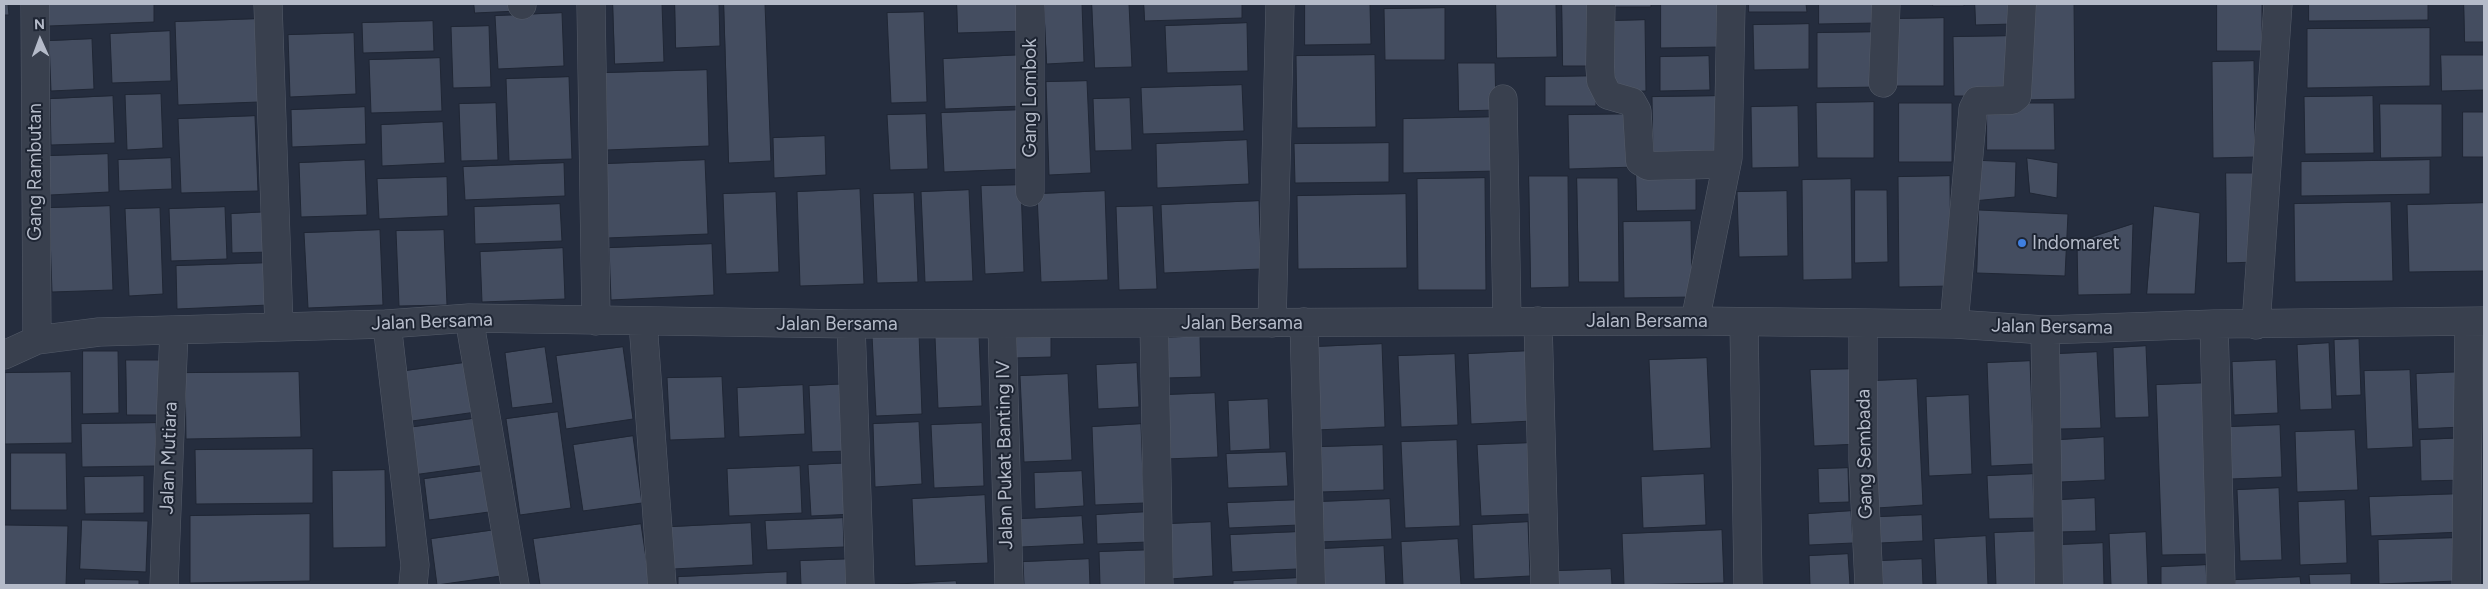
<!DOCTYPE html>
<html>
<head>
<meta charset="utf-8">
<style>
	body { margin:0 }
	#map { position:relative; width:2488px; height:589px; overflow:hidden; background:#252d3e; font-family:Figtree,sans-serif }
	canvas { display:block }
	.frame { position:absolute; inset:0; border:5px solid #b5bbc9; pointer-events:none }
	.north { position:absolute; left:15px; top:15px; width:50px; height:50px; -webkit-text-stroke:4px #1e2533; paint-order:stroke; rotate:358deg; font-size:14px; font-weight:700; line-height:20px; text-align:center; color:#b5bbc9 }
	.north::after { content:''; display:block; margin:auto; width:18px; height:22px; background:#b5bbc9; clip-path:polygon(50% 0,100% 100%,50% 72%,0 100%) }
</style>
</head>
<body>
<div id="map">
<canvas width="2488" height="589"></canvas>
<div class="frame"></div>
<div class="north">N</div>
</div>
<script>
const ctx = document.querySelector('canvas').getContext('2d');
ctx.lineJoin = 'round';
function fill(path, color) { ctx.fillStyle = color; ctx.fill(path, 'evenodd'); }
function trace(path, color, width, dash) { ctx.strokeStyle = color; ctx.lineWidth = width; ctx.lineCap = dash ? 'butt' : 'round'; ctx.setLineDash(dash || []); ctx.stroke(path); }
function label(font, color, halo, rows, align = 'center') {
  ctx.font = font + ' Figtree,sans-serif'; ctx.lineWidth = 4; ctx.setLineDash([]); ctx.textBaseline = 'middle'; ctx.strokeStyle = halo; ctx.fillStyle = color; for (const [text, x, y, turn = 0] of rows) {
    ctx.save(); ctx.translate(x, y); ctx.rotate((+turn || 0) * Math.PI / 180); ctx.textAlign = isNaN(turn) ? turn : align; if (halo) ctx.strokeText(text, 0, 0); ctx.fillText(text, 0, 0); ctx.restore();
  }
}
const building = new Path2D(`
	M 4,4 L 8,4 L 9,15 L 4,15 Z
	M 48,4 L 154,4 L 154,22 L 49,26 Z
	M 474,4 L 518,4 L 518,11 L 475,13 Z
	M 613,4 L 662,4 L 664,62 L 615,64 Z
	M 675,4 L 719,4 L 720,46 L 676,48 Z
	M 724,4 L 765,4 L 771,161 L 729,163 Z
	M 957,4 L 1025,4 L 1026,31 L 958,33 Z
	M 1044,4 L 1082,4 L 1084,62 L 1047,64 Z
	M 1092,4 L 1129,4 L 1132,67 L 1095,68 Z
	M 1144,4 L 1242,4 L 1242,18 L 1145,21 Z
	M 1305,4 L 1370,4 L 1371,44 L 1305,45 Z
	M 1496,4 L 1556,4 L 1557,57 L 1497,58 Z
	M 1562,4 L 1593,4 L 1594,66 L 1563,66 Z
	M 1609,4 L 1651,4 L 1651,7 L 1609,7 Z
	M 1661,4 L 1720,4 L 1720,47 L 1661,48 Z
	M 1749,4 L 1806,4 L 1807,12 L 1749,12 Z
	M 1819,4 L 1877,4 L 1877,23 L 1819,24 Z
	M 1933,4 L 1964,4 L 1964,6 L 1933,6 Z
	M 1975,4 L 2012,4 L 2012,24 L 1976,25 Z
	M 2023,4 L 2074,4 L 2075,99 L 2024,100 Z
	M 2217,4 L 2262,4 L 2262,51 L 2217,51 Z
	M 2309,4 L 2428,4 L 2428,20 L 2309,21 Z
	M 2464,4 L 2484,4 L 2484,42 L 2465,42 Z
	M 1445,8 L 1445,60 L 1385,60 L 1384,9 Z
	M 924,12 L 927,102 L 891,103 L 887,13 Z
	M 562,13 L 564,66 L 498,69 L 495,16 Z
	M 1944,18 L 1944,86 L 1892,86 L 1891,19 Z
	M 256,19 L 259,102 L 178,105 L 175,22 Z
	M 1645,20 L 1646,91 L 1609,92 L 1608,21 Z
	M 433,21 L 434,51 L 363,53 L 362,23 Z
	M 1247,23 L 1248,71 L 1167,73 L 1165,26 Z
	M 1809,24 L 1809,69 L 1754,70 L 1753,25 Z
	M 489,26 L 491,87 L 453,88 L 451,27 Z
	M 2430,28 L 2430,86 L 2307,88 L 2307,29 Z
	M 170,31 L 171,81 L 112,83 L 110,34 Z
	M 1878,32 L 1878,87 L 1817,88 L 1817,33 Z
	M 354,33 L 356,94 L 290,97 L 288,35 Z
	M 2010,36 L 2011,96 L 1954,96 L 1953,37 Z
	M 92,39 L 94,89 L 51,91 L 49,41 Z
	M 1022,55 L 1023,106 L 945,109 L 943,59 Z
	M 1375,55 L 1376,127 L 1297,128 L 1296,56 Z
	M 2441,55 L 2484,55 L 2484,90 L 2442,91 Z
	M 1709,56 L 1710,90 L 1660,91 L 1660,57 Z
	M 440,58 L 442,111 L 371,113 L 369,60 Z
	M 2254,61 L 2255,157 L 2213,158 L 2212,62 Z
	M 1458,63 L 1495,63 L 1496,110 L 1459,111 Z
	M 707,70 L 709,146 L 607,150 L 604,73 Z
	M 1596,76 L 1596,106 L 1545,106 L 1545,77 Z
	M 569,77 L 572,159 L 509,161 L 506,79 Z
	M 1087,81 L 1091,173 L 1049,175 L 1046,82 Z
	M 1242,85 L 1244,131 L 1143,134 L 1141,88 Z
	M 161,94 L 163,148 L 127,150 L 125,95 Z
	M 113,96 L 115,143 L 51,145 L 50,99 Z
	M 1718,96 L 1720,159 L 1653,160 L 1652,97 Z
	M 2373,96 L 2374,153 L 2305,154 L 2304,97 Z
	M 1130,98 L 1132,150 L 1095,151 L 1093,99 Z
	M 1874,102 L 1874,158 L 1817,158 L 1816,103 Z
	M 496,103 L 498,160 L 461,161 L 459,104 Z
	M 1899,103 L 1952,103 L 1952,162 L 1899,162 Z
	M 1987,103 L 2054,103 L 2055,150 L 1987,150 Z
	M 2380,104 L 2442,104 L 2442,157 L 2381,158 Z
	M 1798,106 L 1799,167 L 1752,168 L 1751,107 Z
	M 365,107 L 366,144 L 292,147 L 291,110 Z
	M 1020,110 L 1022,169 L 944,172 L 941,113 Z
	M 2463,112 L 2484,112 L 2484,157 L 2463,157 Z
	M 926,114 L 928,169 L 890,170 L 887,115 Z
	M 1636,114 L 1636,167 L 1569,169 L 1568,115 Z
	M 255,116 L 258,191 L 181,193 L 178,119 Z
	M 1496,117 L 1497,171 L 1403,173 L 1403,119 Z
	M 443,122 L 445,163 L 382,166 L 381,125 Z
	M 825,136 L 826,175 L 774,178 L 773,138 Z
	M 1247,140 L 1249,184 L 1157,188 L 1156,144 Z
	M 1389,143 L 1389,182 L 1295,183 L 1294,144 Z
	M 108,154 L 109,192 L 50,195 L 48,156 Z
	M 171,158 L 172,189 L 119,191 L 118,160 Z
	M 2027,158 L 2058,163 L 2057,198 L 2030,193 Z
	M 365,160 L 367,215 L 301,217 L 299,163 Z
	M 705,160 L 708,234 L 607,238 L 604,164 Z
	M 1972,160 L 2016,162 L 2015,197 L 1973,201 Z
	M 2430,160 L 2430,194 L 2301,196 L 2301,162 Z
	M 564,163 L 565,196 L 465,200 L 463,167 Z
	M 2226,173 L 2255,173 L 2256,262 L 2227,263 Z
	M 1636,175 L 1696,175 L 1696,210 L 1637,211 Z
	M 1529,176 L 1568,176 L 1569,287 L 1531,288 Z
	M 1950,176 L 1951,286 L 1899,287 L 1898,177 Z
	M 447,177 L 448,216 L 379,219 L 377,179 Z
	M 1485,178 L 1486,290 L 1418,290 L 1417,179 Z
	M 1577,178 L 1618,178 L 1619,282 L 1579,282 Z
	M 1851,179 L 1852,279 L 1803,280 L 1802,180 Z
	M 1021,185 L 1024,272 L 985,274 L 981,186 Z
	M 860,189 L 864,284 L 800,286 L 797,192 Z
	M 969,190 L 973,281 L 925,282 L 921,192 Z
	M 1855,190 L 1887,190 L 1888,262 L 1855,263 Z
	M 1105,191 L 1108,280 L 1041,282 L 1037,194 Z
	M 1787,191 L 1788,256 L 1739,257 L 1737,192 Z
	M 776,192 L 779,272 L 726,274 L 723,194 Z
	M 914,193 L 918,282 L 877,283 L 873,194 Z
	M 1406,194 L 1407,268 L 1298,269 L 1297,196 Z
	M 1259,201 L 1261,269 L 1164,273 L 1161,205 Z
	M 2391,202 L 2393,281 L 2295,282 L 2294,204 Z
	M 2484,203 L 2484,271 L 2409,272 L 2407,205 Z
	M 560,204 L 562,241 L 475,244 L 474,207 Z
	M 110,206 L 113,290 L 52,292 L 49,208 Z
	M 1153,206 L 1157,289 L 1119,290 L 1116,207 Z
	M 2154,206 L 2200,213 L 2195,294 L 2147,294 Z
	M 225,207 L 227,259 L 171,261 L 169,209 Z
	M 160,208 L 163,294 L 129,296 L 125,209 Z
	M 1979,210 L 2068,214 L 2065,276 L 1977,273 Z
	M 268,212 L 270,252 L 232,253 L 231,214 Z
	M 1691,221 L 1692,297 L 1624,298 L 1623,222 Z
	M 2133,224 L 2131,294 L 2078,295 L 2077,242 Z
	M 380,230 L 383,305 L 308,308 L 304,233 Z
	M 444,230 L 447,305 L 399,306 L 396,231 Z
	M 712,244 L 714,295 L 611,300 L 609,248 Z
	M 563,248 L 565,299 L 482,302 L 480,252 Z
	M 267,263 L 269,305 L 177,309 L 176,266 Z
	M 919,333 L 922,414 L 876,416 L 872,335 Z
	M 979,335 L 982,406 L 938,408 L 935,337 Z
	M 1051,336 L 1051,357 L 1013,358 L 1012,338 Z
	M 1200,336 L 1201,377 L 1166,378 L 1164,338 Z
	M 2359,339 L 2361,395 L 2336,396 L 2334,340 Z
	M 2329,343 L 2332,409 L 2300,410 L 2297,345 Z
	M 1382,344 L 1385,427 L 1316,430 L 1312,347 Z
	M 2146,346 L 2149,417 L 2115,418 L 2113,348 Z
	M 545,347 L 553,403 L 512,408 L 505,353 Z
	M 623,347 L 633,419 L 566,429 L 556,356 Z
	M 83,351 L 118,351 L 119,413 L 83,414 Z
	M 1528,351 L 1532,421 L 1471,424 L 1468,354 Z
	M 2097,352 L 2101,428 L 2060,429 L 2056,354 Z
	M 1455,354 L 1458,425 L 1401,427 L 1398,356 Z
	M 1707,358 L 1711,448 L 1653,451 L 1649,360 Z
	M 126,360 L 160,360 L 161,415 L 127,415 Z
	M 2276,360 L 2278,413 L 2234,415 L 2232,362 Z
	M 2030,361 L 2034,464 L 1991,466 L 1987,363 Z
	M 470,362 L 476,412 L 412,421 L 405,371 Z
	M 1137,363 L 1139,407 L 1098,409 L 1096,365 Z
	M 1855,369 L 1859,444 L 1814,446 L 1810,370 Z
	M 2410,370 L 2413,447 L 2367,449 L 2364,371 Z
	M 71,372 L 72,443 L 5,444 L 5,373 Z
	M 299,372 L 301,437 L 186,439 L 185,373 Z
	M 2460,372 L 2462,427 L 2418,429 L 2416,374 Z
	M 1068,374 L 1072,460 L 1024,462 L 1020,376 Z
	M 722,377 L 725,438 L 670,440 L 667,378 Z
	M 1917,379 L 1923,505 L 1877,508 L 1871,381 Z
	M 2206,383 L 2212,554 L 2162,555 L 2156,385 Z
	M 847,384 L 850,451 L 812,452 L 809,386 Z
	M 803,385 L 805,434 L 739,437 L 737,388 Z
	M 1215,393 L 1218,457 L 1166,459 L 1163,395 Z
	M 1969,395 L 1972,474 L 1929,476 L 1926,397 Z
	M 1268,399 L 1270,449 L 1230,451 L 1228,401 Z
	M 558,412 L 571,508 L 520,515 L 506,419 Z
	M 478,418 L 485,465 L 413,475 L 407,428 Z
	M 919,422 L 922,484 L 875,487 L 873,424 Z
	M 156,423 L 156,466 L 82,467 L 81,424 Z
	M 982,423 L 984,486 L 934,488 L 931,425 Z
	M 1141,424 L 1144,503 L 1095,505 L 1092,427 Z
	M 2280,425 L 2282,477 L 2231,479 L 2228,427 Z
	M 2355,430 L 2358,490 L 2297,492 L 2295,432 Z
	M 633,436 L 642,503 L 583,511 L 573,445 Z
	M 2104,437 L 2105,480 L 2061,482 L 2059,440 Z
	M 2465,438 L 2467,480 L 2421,481 L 2420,440 Z
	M 1457,440 L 1460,526 L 1405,528 L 1401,442 Z
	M 1529,443 L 1532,514 L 1481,516 L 1477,445 Z
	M 1383,445 L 1384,490 L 1321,492 L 1319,447 Z
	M 313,449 L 313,503 L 196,504 L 195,450 Z
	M 1286,452 L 1288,486 L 1228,488 L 1226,454 Z
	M 11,453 L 66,453 L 67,510 L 11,510 Z
	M 853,463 L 855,514 L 811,516 L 808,465 Z
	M 800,466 L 802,513 L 729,516 L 727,469 Z
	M 1848,468 L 1849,502 L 1819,503 L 1818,469 Z
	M 385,470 L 386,547 L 333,548 L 332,471 Z
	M 483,471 L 489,512 L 429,520 L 424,479 Z
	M 1082,471 L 1084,506 L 1035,509 L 1034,473 Z
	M 1704,474 L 1706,525 L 1643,528 L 1641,477 Z
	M 2033,474 L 2034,518 L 1989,519 L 1987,476 Z
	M 144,476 L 144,513 L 85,514 L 84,477 Z
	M 2279,488 L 2282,560 L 2240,561 L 2237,490 Z
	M 2459,494 L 2461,532 L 2371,536 L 2369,497 Z
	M 985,495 L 988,563 L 915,566 L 912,499 Z
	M 2095,498 L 2096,531 L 2059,532 L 2058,500 Z
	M 1390,499 L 1392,539 L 1318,542 L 1316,502 Z
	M 1298,500 L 1299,525 L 1229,528 L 1227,503 Z
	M 2345,500 L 2347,563 L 2300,565 L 2298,502 Z
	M 1851,511 L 1853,543 L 1809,545 L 1808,514 Z
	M 1146,512 L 1148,542 L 1097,544 L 1096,515 Z
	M 310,514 L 310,581 L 190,583 L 190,516 Z
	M 1922,515 L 1923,541 L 1880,543 L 1879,517 Z
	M 1082,516 L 1084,544 L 1021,547 L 1019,519 Z
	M 843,518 L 844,547 L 767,550 L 765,521 Z
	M 82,520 L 148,521 L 146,572 L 80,569 Z
	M 1211,522 L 1213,576 L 1170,579 L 1168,524 Z
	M 1528,522 L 1530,576 L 1474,579 L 1472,525 Z
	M 751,523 L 753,565 L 673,569 L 671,527 Z
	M 641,524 L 650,585 L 540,585 L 533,539 Z
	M 4,525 L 68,526 L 66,585 L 4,585 Z
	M 495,530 L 501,576 L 437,585 L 431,539 Z
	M 1722,530 L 1724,583 L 1624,585 L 1622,534 Z
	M 2041,531 L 2043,585 L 1996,585 L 1994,533 Z
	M 1296,532 L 1297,569 L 1232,572 L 1230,535 Z
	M 2146,532 L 2148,585 L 2111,585 L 2109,534 Z
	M 1986,536 L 1988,585 L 1936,585 L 1934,539 Z
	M 2455,538 L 2456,581 L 2379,584 L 2378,540 Z
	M 1458,539 L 1461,585 L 1403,585 L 1401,542 Z
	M 2103,543 L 2104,585 L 2058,585 L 2057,545 Z
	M 1384,546 L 1386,585 L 1320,585 L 1318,549 Z
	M 1150,550 L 1152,585 L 1100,585 L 1099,552 Z
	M 1848,554 L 1850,585 L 1810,585 L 1809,556 Z
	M 852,559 L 853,585 L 801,585 L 800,561 Z
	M 1089,559 L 1090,585 L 1024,585 L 1023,562 Z
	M 1922,559 L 1923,585 L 1880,585 L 1879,561 Z
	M 2206,565 L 2207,585 L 2161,585 L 2161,567 Z
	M 1611,569 L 1612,585 L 1558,585 L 1557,571 Z
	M 787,572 L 787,585 L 678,585 L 678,577 Z
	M 2351,574 L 2351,585 L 2310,585 L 2309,575 Z
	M 2300,577 L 2301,585 L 2235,585 L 2235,580 Z
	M 1297,578 L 1297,585 L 1233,585 L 1233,581 Z
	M 85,579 L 139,580 L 139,585 L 85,585 Z
	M 956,581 L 957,585 L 882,585 Z`);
fill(building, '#444d60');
trace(building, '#202735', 1);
const minor = new Path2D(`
	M 35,4 L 37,340
	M 268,4 L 279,327
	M 522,4 L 522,5
	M 591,4 L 596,321
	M 1601,4 L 1600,67 L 1601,81 L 1608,95 L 1632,102 L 1637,111 L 1640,161 L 1648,166 L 1726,164
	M 1883,83 L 1886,4
	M 1503,99 L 1507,321
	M 1030,192 L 1030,4
	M 469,318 L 515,585
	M 1538,321 L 1545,585
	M 1695,321 L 1728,158 L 1731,4
	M 643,322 L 662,585
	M 1304,322 L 1311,585
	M 1744,322 L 1748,585
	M 1154,323 L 1159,585
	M 1272,323 L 1280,4
	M 1863,323 L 1863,460 L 1869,585
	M 387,324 L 415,565 L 413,585
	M 851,324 L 860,585
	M 1002,324 L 1009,585
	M 1954,324 L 1973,109 L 1977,101 L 2012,100 L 2017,96 L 2022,4
	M 2214,324 L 2221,585
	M 2256,325 L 2278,4
	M 2045,330 L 2049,585
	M 4,355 L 37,340 L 99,332 L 387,324 L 469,318 L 851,324 L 1695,321 L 1954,324 L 2045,330 L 2214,324 L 2484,321
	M 164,585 L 174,330
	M 2466,585 L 2469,322`);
trace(minor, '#545b69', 29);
trace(minor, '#39404e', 28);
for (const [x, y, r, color] of [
	[2022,243,5,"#3f7fe0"]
]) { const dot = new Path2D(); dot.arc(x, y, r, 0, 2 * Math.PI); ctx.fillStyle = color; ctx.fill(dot); trace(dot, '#1e2533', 2); }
label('19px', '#b5bbc9', '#1e2533', [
	["Gang Lombok",1030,98,-90],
	["Gang Rambutan",35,172,-90],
	["Jalan Bersama",1647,321],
	["Jalan Bersama",432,322,-2],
	["Jalan Bersama",1242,323],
	["Jalan Bersama",837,324],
	["Jalan Bersama",2052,327,1],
	["Gang Sembada",1865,454,-91],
	["Jalan Pukat Banting IV",1005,455,-91],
	["Jalan Mutiara",169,458,-88]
]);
label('19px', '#b5bbc9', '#1e2533', [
	["Indomaret",2032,243]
], 'left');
</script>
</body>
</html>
